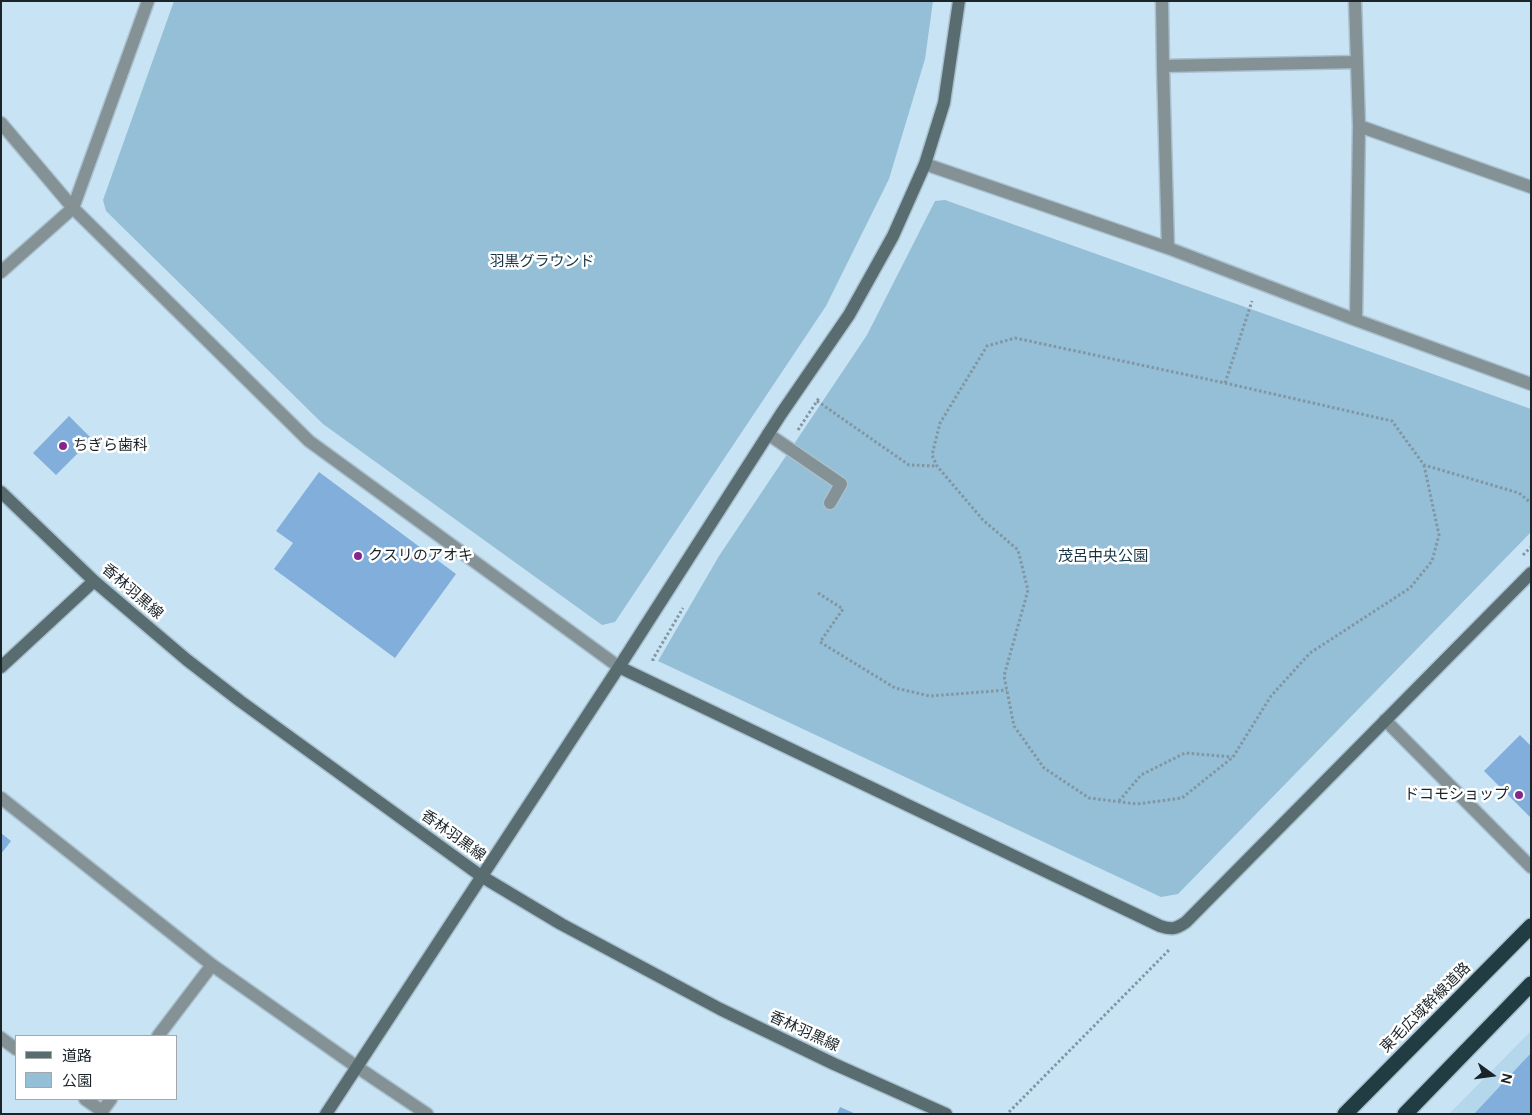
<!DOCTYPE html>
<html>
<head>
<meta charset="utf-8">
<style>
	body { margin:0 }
	#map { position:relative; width:1532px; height:1115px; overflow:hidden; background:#c8e3f3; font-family:"DM Sans","Noto Sans JP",sans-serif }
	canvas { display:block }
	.frame { position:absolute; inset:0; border:2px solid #1a2429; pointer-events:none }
	.legend { position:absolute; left:15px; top:1035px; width:162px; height:65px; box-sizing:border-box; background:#fff; border:1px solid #a3a7a9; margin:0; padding:6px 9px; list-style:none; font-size:15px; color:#1a2429 }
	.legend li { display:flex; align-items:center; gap:10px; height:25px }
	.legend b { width:25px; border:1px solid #a3a7a9 }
	.north { position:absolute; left:1467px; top:1050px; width:50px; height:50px; -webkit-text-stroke:4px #fff; paint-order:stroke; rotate:104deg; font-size:14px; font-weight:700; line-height:20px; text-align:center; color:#1a2429 }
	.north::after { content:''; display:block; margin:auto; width:18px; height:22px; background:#1a2429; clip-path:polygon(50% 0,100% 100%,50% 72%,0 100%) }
</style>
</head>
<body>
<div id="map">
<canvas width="1532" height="1115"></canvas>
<div class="frame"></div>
<ul class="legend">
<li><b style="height:6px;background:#596d71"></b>道路</li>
<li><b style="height:14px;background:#94bfd6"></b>公園</li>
</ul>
<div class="north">N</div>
</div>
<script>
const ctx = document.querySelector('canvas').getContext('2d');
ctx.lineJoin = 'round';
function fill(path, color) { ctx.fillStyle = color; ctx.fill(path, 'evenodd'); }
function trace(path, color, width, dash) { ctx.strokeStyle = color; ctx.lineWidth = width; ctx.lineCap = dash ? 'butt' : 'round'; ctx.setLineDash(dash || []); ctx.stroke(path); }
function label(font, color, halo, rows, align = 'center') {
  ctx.font = font + ' "DM Sans","Noto Sans JP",sans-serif'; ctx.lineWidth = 5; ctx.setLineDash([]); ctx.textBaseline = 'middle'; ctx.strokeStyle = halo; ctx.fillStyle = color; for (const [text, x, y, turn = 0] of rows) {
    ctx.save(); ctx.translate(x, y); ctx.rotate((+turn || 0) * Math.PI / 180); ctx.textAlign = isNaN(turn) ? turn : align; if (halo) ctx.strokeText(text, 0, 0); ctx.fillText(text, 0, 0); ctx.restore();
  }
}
fill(new Path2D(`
	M 1531,1031 L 1531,1114 L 1449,1114 Z`), '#b5d7eb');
fill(new Path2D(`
	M 174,1 L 933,1 L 925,59 L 889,179 L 826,306 L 615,622 L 602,625 L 323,424 L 106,211 L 103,200 Z
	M 945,200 L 1531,409 L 1531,532 L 1178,894 L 1161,897 L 658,661 L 719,556 L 867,335 L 935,201 Z`), '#94bfd6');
fill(new Path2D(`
	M 69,416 L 92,439 L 56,475 L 33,453 Z
	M 319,472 L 456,574 L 395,658 L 274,569 L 293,543 L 276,531 Z
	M 1520,735 L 1531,746 L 1531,818 L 1484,771 Z
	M 1,833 L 11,841 L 1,854 Z
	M 1531,1053 L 1531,1114 L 1474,1114 Z
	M 840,1107 L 856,1114 L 837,1114 Z`), '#82aedc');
const lane = new Path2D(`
	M 768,434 L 841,484 L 830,503`);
const street = new Path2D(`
	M 1162,1 L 1163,66 L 1357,62
	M 1355,1 L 1359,126 L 1356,320
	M 1163,66 L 1168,248
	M 1,123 L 73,208 L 309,441 L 619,667
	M 1359,126 L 1531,187
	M 925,164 L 1168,248 L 1356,320 L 1531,384
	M 1,272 L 73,208 L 148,1
	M 1385,720 L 1531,867
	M 1,798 L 212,965 L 357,1067 L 427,1114
	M 158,1036 L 212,965
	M 1,1038 L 16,1049
	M 85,1099 L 102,1111
	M 100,1114 L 111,1099`);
const secondary = new Path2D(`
	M 1,492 L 94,581 L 187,660 L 240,701 L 481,876 L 561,924 L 720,1009 L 834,1064 L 946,1114
	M 1,667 L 94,581
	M 619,667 L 1160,926 C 1172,930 1176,929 1186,922 L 1531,573
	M 326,1114 L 619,667 L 781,414 L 849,315 L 893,236 L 925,164 L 944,103 L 959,1`);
const highway = new Path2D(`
	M 1345,1114 L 1531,926
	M 1405,1114 L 1531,984`);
trace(lane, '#a9c1cf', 15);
trace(street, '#a9c1cf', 15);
trace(secondary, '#a9c1cf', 15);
trace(highway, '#a9c1cf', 18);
trace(new Path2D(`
	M 1225,383 L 1252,301
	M 817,401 L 909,465 L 937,466
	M 798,430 L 819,398
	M 1424,465 L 1439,535 L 1432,561 L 1410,588 L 1310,653 L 1271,696 L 1233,757 L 1182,798 L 1137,804 L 1089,798 L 1044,768 L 1014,726 L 1004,676 L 1028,590 L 1018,550 L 983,520 L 937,466 L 932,455 L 940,423 L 987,346 L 1015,338 L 1225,383 L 1392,421 L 1424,465 L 1519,493 L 1531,503
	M 1523,555 L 1531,547
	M 818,593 L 843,609 L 820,642 L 895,688 L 930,696 L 1007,690
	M 653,661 L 653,659 L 683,608
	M 1119,801 L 1141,775 L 1185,753 L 1232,757
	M 1009,1112 L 1169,950`), '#8296a2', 3, [2.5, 2.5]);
trace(lane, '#849195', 12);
trace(street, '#849195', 12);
trace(secondary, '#596d71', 12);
trace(highway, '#213d43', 15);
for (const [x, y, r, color] of [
	[63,446,5,"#842690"],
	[358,556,5,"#842690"],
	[1519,795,5,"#842690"]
]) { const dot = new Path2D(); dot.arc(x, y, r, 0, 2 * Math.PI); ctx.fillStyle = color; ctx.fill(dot); trace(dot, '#fff', 2); }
label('15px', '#163443', '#fff', [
	["羽黒グラウンド",542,262],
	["茂呂中央公園",1103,557]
]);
label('15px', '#1a2429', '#fff', [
	["ちぎら歯科",73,446],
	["クスリのアオキ",368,556],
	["ドコモショップ",1509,795,"right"]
], 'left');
label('15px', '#1a2429', '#fff', [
	["香林羽黒線",132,592,41],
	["香林羽黒線",453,836,36],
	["東毛広域幹線道路",1426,1008,-45],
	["香林羽黒線",804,1032,25]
]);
</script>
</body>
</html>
